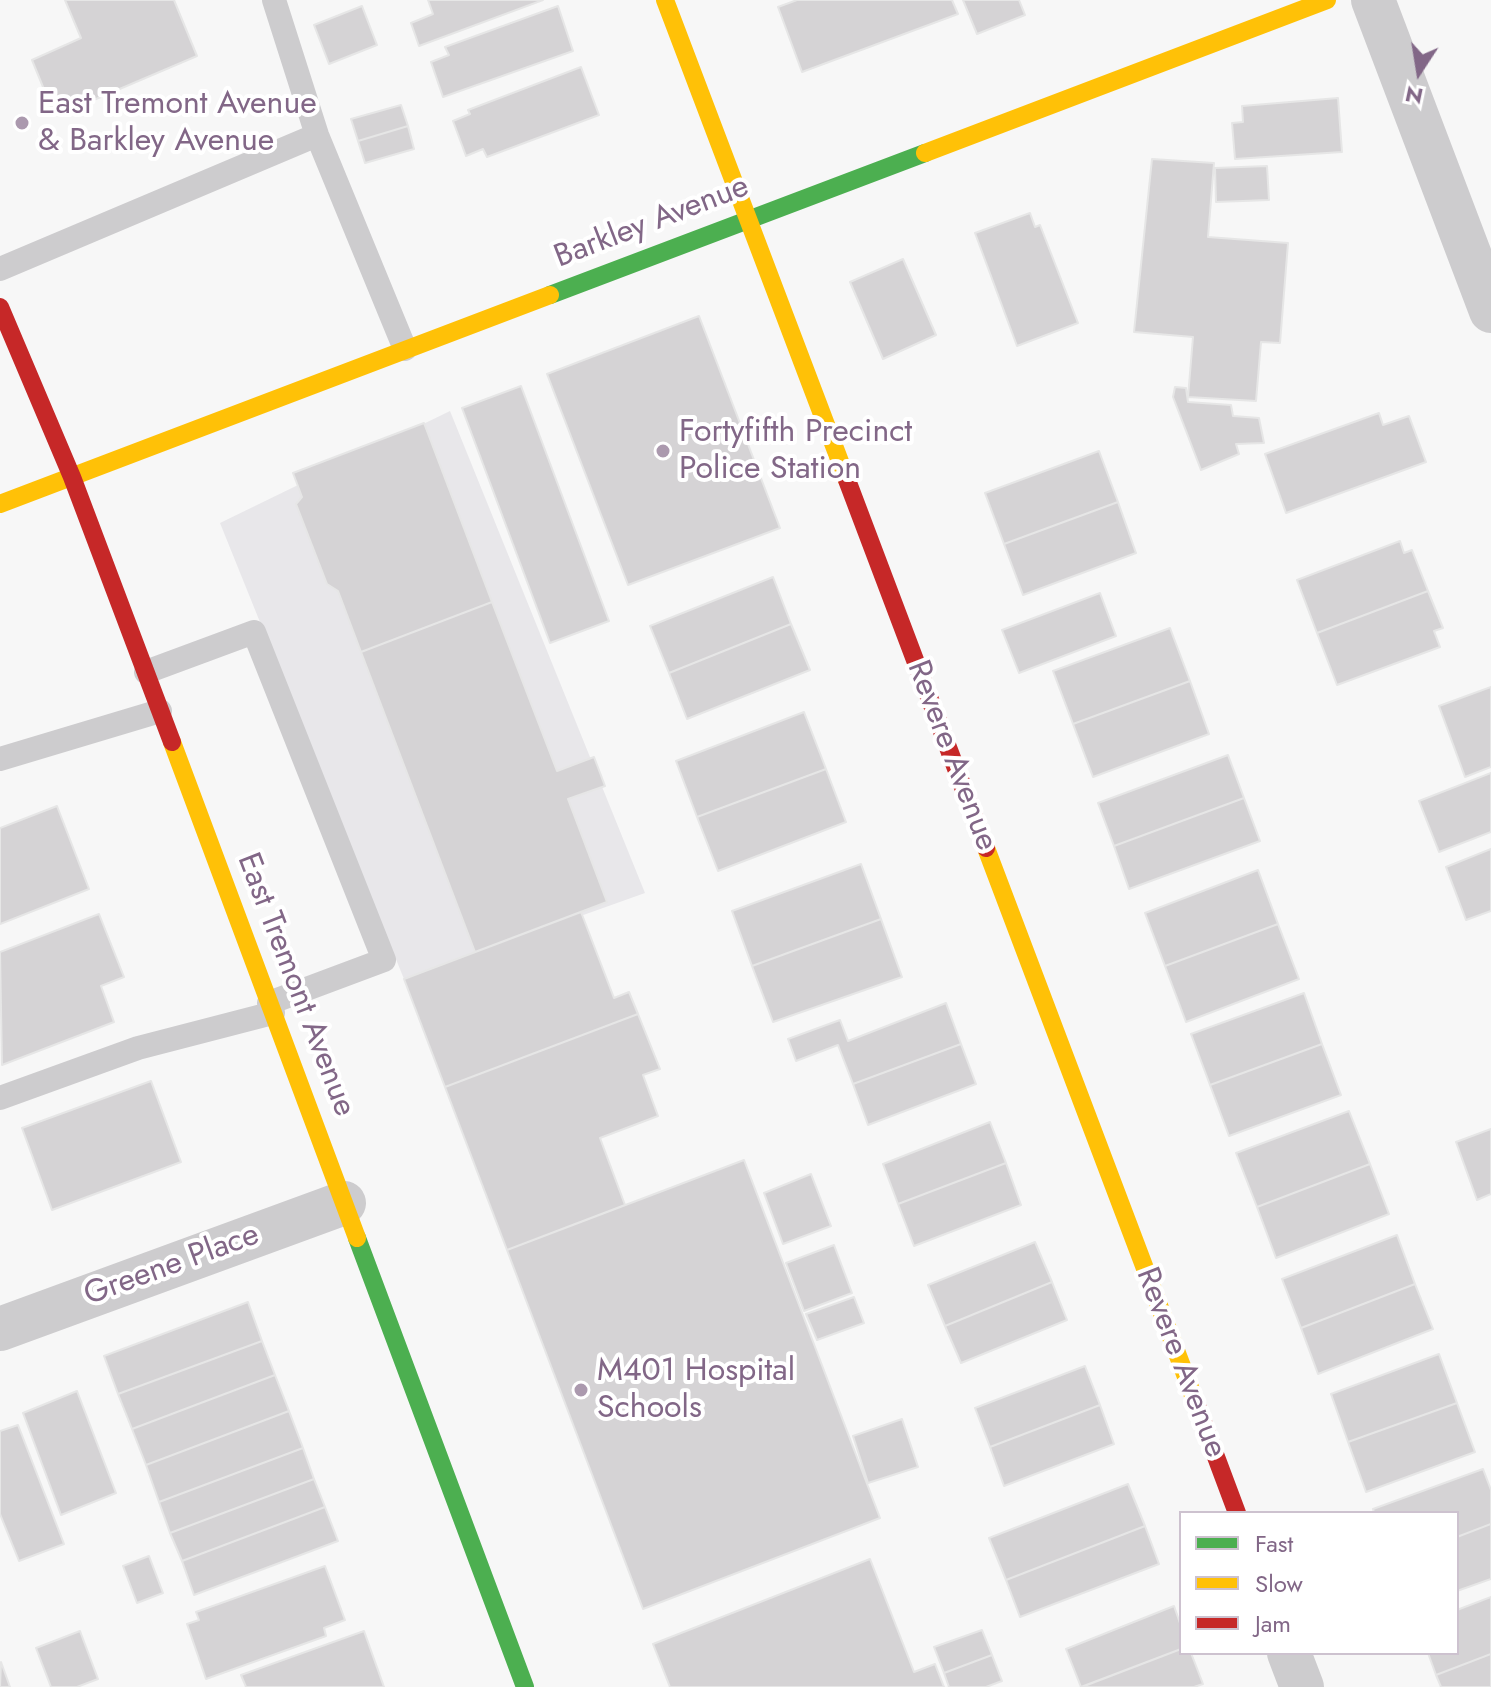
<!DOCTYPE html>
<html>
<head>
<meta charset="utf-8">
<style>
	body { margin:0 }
	#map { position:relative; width:1491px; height:1687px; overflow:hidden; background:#f7f7f7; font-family:Jost,sans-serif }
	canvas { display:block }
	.legend { position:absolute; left:1179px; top:1511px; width:280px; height:144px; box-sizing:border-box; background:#fff; border:2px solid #cdc2cf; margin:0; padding:10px 14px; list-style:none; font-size:24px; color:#826787 }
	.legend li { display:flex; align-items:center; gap:16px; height:40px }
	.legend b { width:40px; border:2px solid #cdc2cf }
	.north { position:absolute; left:1379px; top:32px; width:80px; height:80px; -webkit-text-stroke:6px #fff; paint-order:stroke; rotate:192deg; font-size:22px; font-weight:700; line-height:32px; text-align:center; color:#826787 }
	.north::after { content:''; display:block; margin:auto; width:28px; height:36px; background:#826787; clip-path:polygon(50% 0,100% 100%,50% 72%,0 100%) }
</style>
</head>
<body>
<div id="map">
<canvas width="1491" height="1687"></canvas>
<ul class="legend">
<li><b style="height:10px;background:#4caf50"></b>Fast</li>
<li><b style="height:10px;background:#ffc107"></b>Slow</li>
<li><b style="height:10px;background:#c62828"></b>Jam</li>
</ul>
<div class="north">N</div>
</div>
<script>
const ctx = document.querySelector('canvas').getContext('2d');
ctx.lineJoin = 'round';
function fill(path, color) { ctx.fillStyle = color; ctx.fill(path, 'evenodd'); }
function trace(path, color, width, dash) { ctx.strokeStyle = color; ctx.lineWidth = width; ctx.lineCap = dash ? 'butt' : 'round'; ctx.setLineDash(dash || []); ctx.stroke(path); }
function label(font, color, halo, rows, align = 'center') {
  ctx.font = font + ' Jost,sans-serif'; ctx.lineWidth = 8; ctx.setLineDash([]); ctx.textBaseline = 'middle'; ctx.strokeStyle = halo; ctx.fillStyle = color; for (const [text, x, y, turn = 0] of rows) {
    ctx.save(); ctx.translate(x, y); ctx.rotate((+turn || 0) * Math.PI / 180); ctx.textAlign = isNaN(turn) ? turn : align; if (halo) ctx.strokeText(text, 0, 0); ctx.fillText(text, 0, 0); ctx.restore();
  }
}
fill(new Path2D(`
	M 450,411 L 645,893 L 404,979 L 220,523 Z`), '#e8e7ea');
const building = new Path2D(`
	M 65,0 L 174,0 L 197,56 L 75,108 L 72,101 L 52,109 L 32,60 L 81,38 Z
	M 428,0 L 543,0 L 419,46 L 411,23 L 433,14 Z
	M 797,0 L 952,0 L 958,14 L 802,72 L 778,7 Z
	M 963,0 L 1019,0 L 1025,15 L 977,34 Z
	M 362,6 L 377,45 L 329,64 L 314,25 Z
	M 558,6 L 573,51 L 443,97 L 431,62 L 449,55 L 445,47 Z
	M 581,67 L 599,115 L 487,157 L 483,149 L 466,156 L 453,121 L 470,114 L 468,110 Z
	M 1338,98 L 1342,152 L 1235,159 L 1232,123 L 1243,122 L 1242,106 Z
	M 401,105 L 408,126 L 358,141 L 351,119 Z
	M 408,126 L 414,149 L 365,163 L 358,141 Z
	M 1152,159 L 1214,163 L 1208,237 L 1288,243 L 1280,343 L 1261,342 L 1256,401 L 1188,397 L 1193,337 L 1134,332 Z
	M 1267,166 L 1269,200 L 1216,202 L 1215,168 Z
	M 1030,213 L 1035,227 L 1040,225 L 1078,323 L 1017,346 L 975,233 Z
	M 903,259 L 936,335 L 883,359 L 850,282 Z
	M 699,316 L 780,528 L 628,585 L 547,374 Z
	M 521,386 L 609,621 L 550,643 L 462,408 Z
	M 1175,387 L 1186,388 L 1188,402 L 1231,405 L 1233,416 L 1259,418 L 1264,443 L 1236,444 L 1239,454 L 1201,470 L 1173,397 Z
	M 1379,413 L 1383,425 L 1409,416 L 1426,462 L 1286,513 L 1265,454 Z
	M 424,423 L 492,602 L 361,652 L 338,591 L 327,584 L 296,504 L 302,497 L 293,473 Z
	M 1099,451 L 1118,502 L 1004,544 L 985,493 Z
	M 1118,502 L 1136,553 L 1023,595 L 1004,544 Z
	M 1400,541 L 1404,553 L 1412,550 L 1428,591 L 1317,633 L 1297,580 Z
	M 773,577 L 791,624 L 669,673 L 650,626 Z
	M 1428,591 L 1443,628 L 1434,631 L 1440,647 L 1337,685 L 1317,633 Z
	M 1100,593 L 1116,636 L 1019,673 L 1002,630 Z
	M 492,602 L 557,771 L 594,757 L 605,786 L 568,799 L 607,902 L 475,952 L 361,652 Z
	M 791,624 L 810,670 L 687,719 L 669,673 Z
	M 1170,628 L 1190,681 L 1073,724 L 1053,671 Z
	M 1190,681 L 1209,734 L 1093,777 L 1073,724 Z
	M 1491,687 L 1491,767 L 1465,777 L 1439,706 Z
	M 804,712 L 826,769 L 697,817 L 676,761 Z
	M 1228,755 L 1244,798 L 1114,846 L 1098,803 Z
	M 826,769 L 846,822 L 718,871 L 697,817 Z
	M 1491,773 L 1491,832 L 1439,852 L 1419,801 Z
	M 1244,798 L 1260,841 L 1129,889 L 1114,846 Z
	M 57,806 L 89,889 L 0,924 L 0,828 Z
	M 1491,849 L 1491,911 L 1466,920 L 1446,867 Z
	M 861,864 L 881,919 L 752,966 L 732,911 Z
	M 1258,870 L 1278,924 L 1165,966 L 1145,913 Z
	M 581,912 L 614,998 L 629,992 L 638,1014 L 445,1087 L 404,979 Z
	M 99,914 L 124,977 L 101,986 L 114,1022 L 2,1065 L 0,952 Z
	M 881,919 L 902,977 L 773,1022 L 752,966 Z
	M 1278,924 L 1299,979 L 1186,1022 L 1165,966 Z
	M 1304,993 L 1322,1044 L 1210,1085 L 1191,1034 Z
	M 946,1003 L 961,1044 L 853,1084 L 838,1045 L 796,1061 L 788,1039 L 840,1020 L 848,1041 Z
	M 638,1014 L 660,1069 L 643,1075 L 658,1116 L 600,1138 L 625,1205 L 507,1250 L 445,1087 Z
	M 961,1044 L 976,1084 L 868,1125 L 853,1084 Z
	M 1322,1044 L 1341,1095 L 1229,1136 L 1210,1085 Z
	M 151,1081 L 181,1162 L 52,1210 L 22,1128 Z
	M 1349,1111 L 1370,1164 L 1257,1207 L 1236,1153 Z
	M 990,1122 L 1006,1163 L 898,1204 L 883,1164 Z
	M 1491,1129 L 1491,1194 L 1477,1200 L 1456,1142 Z
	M 744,1160 L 880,1518 L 643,1609 L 507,1250 Z
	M 1006,1163 L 1021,1205 L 914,1246 L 898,1204 Z
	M 1370,1164 L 1389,1214 L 1276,1258 L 1257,1207 Z
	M 811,1174 L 831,1226 L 783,1244 L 764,1193 Z
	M 1397,1235 L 1415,1284 L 1301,1328 L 1282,1279 Z
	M 1035,1242 L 1052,1282 L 945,1326 L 928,1285 Z
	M 834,1245 L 852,1293 L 804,1311 L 786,1263 Z
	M 1052,1282 L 1067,1320 L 961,1363 L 945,1326 Z
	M 1415,1284 L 1433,1329 L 1318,1374 L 1301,1328 Z
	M 854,1297 L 864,1323 L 817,1340 L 806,1314 Z
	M 248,1302 L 262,1341 L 118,1394 L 104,1356 Z
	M 262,1341 L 275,1375 L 132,1429 L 118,1394 Z
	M 1439,1354 L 1457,1403 L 1348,1442 L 1331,1394 Z
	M 1085,1366 L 1100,1405 L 990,1447 L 975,1408 Z
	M 275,1375 L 289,1411 L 146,1465 L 132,1429 Z
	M 77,1391 L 116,1493 L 61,1515 L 23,1413 Z
	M 1457,1403 L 1475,1452 L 1366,1492 L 1348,1442 Z
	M 1100,1405 L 1114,1444 L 1004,1486 L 990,1447 Z
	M 289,1411 L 303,1448 L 159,1502 L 146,1465 Z
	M 902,1419 L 918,1467 L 868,1483 L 853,1436 Z
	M 18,1425 L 64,1544 L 19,1561 L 0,1514 L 0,1431 Z
	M 303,1448 L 314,1479 L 170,1533 L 159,1502 Z
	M 1483,1469 L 1491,1490 L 1491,1524 L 1457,1537 L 1457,1513 L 1374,1513 L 1373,1509 Z
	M 314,1479 L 325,1507 L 182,1561 L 170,1533 Z
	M 1128,1484 L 1145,1526 L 1006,1580 L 989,1538 Z
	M 325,1507 L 338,1541 L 194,1595 L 182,1561 Z
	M 1491,1524 L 1491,1579 L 1457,1591 L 1457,1537 Z
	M 1145,1526 L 1159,1564 L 1020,1617 L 1006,1580 Z
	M 149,1556 L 163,1593 L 137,1603 L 123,1566 Z
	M 870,1559 L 914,1672 L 935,1664 L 944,1687 L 670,1687 L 653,1644 Z
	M 325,1566 L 345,1620 L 324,1628 L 326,1636 L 206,1679 L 187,1624 L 199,1620 L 196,1612 Z
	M 1491,1597 L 1491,1654 L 1436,1675 L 1428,1653 L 1457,1653 L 1457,1610 Z
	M 1174,1606 L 1181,1626 L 1181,1649 L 1081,1687 L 1066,1649 Z
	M 982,1630 L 992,1655 L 944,1673 L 934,1647 Z
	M 80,1631 L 98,1679 L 77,1687 L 51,1687 L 36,1648 Z
	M 364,1631 L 384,1687 L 246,1687 L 241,1675 Z
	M 1181,1649 L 1181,1653 L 1191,1653 L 1203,1684 L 1194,1687 L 1082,1687 Z
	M 1491,1654 L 1491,1687 L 1441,1687 L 1436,1675 Z
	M 992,1655 L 1002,1681 L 986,1687 L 949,1687 L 944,1673 Z
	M 1,1662 L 10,1687 L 0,1687 Z`);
fill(building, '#d5d3d5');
trace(building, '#e6e6e6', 2);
trace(new Path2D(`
	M 274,0 L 317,135 L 405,349
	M 0,269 L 317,135
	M 146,672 L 254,632 L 384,960 L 269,1003
	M 0,759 L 160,711
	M 0,1098 L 138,1048 L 273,1013`), '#cdccce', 24);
trace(new Path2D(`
	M 1373,0 L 1491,311
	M 0,1329 L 344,1203
	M 1289,1653 L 1302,1687`), '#cdccce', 44);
trace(new Path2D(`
	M 550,295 L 925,153
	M 357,1238 L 525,1687`), '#4caf50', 18);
trace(new Path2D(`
	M 665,0 L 847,480
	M 925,153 L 1327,0
	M 0,504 L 550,295
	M 172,742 L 357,1238
	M 986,848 L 1197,1406`), '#ffc107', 18);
trace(new Path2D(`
	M 0,307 L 72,477 L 172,742
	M 847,480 L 986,848
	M 1197,1406 L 1237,1513`), '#c62828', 18);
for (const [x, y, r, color] of [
	[22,123,8,"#ab99ae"],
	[663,451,8,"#ab99ae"],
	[581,1390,8,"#ab99ae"]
]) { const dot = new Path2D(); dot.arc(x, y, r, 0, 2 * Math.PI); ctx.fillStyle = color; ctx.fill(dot); trace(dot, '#fff', 3); }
label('32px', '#826787', '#fff', [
	["East Tremont Avenue",38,105],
	["& Barkley Avenue",38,142],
	["Fortyfifth Precinct",679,433],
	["Police Station",679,470],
	["M401 Hospital",597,1372],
	["Schools",597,1409]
], 'left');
label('32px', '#826787', '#fff', [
	["Barkley Avenue",652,223,-21],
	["Revere Avenue",951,756,69],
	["East Tremont Avenue",295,985,69],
	["Greene Place",172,1266,-20],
	["Revere Avenue",1180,1363,69]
]);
</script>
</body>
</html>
